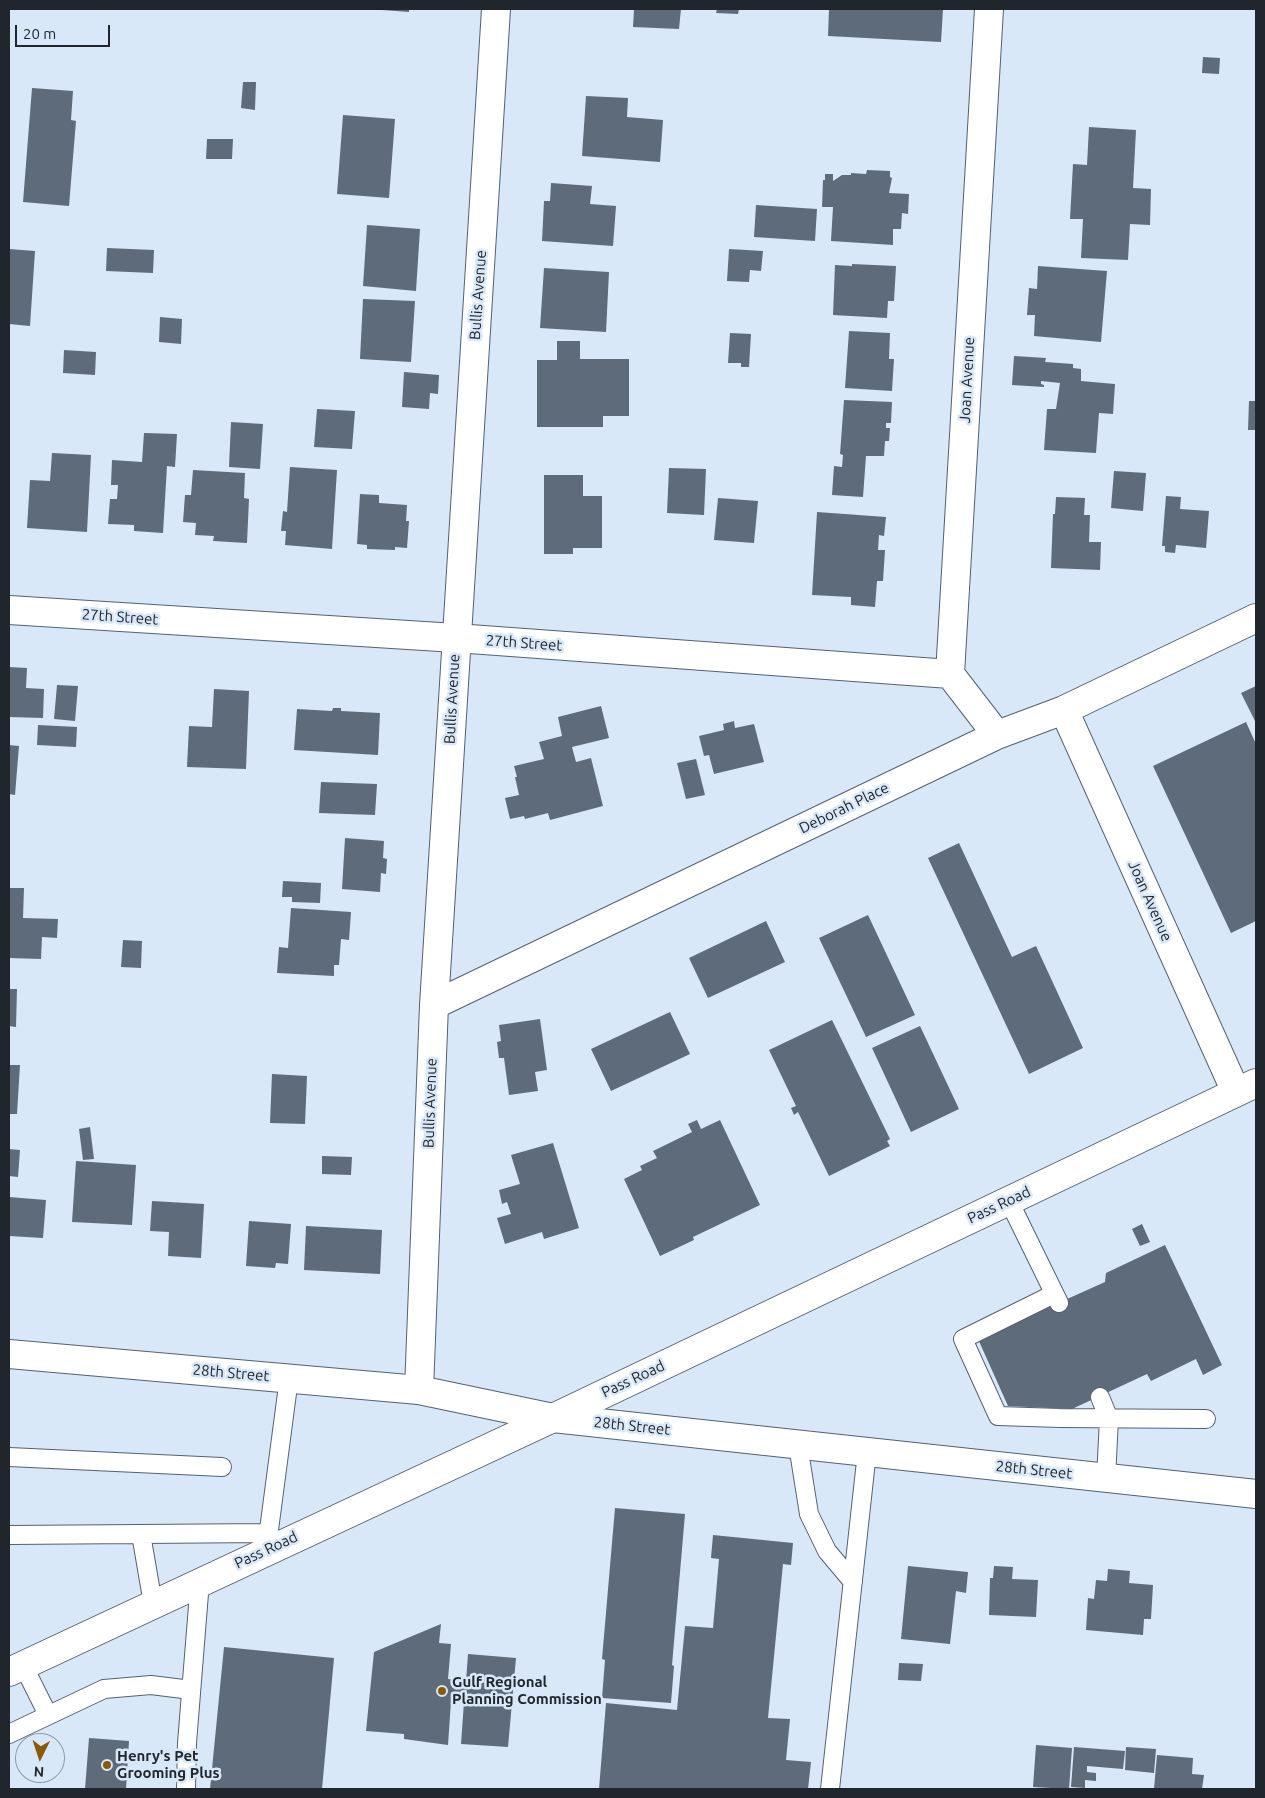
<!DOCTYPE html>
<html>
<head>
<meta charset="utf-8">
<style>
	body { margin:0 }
	#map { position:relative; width:1265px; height:1798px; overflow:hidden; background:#d9e8f9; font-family:Ubuntu,sans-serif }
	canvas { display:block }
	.frame { position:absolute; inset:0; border:10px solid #20262c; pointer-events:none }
	.north { position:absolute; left:15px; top:1733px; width:50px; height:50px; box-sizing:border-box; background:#d9e8f9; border:1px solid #8f9aa7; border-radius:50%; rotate:184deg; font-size:14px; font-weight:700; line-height:20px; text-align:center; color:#20262c }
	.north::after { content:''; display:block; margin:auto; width:18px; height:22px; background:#8c5a05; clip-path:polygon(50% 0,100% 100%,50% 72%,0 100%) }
	.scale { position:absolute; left:15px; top:25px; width:95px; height:22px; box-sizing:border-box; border:2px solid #20262c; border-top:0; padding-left:6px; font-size:15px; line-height:18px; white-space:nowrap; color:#20262c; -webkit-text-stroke:4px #d9e8f9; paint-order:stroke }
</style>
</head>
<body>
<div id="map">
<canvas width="1265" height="1798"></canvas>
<div class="frame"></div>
<div class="north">N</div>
<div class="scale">20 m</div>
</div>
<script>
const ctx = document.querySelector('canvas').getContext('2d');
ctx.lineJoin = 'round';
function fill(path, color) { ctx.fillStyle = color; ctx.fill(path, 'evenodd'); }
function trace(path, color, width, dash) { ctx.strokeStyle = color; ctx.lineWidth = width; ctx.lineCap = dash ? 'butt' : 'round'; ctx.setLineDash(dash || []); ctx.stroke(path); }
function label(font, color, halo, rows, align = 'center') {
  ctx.font = font + ' Ubuntu,sans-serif'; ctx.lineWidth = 5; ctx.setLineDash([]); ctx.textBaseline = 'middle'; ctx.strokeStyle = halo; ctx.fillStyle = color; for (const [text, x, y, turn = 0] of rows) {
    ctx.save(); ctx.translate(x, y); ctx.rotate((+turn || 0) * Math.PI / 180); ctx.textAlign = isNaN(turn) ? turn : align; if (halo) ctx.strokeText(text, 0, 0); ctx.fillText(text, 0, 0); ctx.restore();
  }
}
fill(new Path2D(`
	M 383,9 L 409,9 L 409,12 L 382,10 Z
	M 634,9 L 681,9 L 679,29 L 633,27 Z
	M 717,9 L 739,9 L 738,14 L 716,13 Z
	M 829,9 L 943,9 L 941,42 L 828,36 Z
	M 1203,57 L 1220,58 L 1219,74 L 1202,73 Z
	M 243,82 L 256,82 L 255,110 L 241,108 Z
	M 32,88 L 73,91 L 71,120 L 76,121 L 69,206 L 23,202 Z
	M 586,96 L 628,98 L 627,117 L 663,120 L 660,162 L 582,156 Z
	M 343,115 L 395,119 L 389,198 L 337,194 Z
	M 1089,127 L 1136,130 L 1133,188 L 1151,189 L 1150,225 L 1130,224 L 1128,260 L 1081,258 L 1083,219 L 1070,219 L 1073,164 L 1087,165 Z
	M 207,139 L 233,139 L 232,159 L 206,159 Z
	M 867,170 L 890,171 L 890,177 L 892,178 L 889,193 L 909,194 L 908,214 L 902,213 L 901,229 L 893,229 L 893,245 L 831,241 L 833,207 L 822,207 L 823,180 L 825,180 L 825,174 L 833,174 L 833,181 L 842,175 L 851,175 L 851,173 L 866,174 Z
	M 551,183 L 592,186 L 590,204 L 616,206 L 613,246 L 542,241 L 544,201 L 550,201 Z
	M 756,205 L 817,209 L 815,241 L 754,237 Z
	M 367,225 L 420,229 L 416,291 L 363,286 Z
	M 107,248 L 154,250 L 153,273 L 106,271 Z
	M 9,249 L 35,251 L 30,326 L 9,324 Z
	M 729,249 L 763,251 L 761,271 L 750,270 L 749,282 L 727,281 Z
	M 852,264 L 896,266 L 894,301 L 888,301 L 887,318 L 833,315 L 835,265 L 852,266 Z
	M 1038,266 L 1107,271 L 1101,342 L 1034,336 L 1035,315 L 1027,315 L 1029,288 L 1037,289 Z
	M 544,268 L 609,272 L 606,332 L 540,328 Z
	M 363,299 L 415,301 L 411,362 L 360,359 Z
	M 160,317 L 182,319 L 181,344 L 159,342 Z
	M 849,331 L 890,333 L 889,359 L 894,359 L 892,391 L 845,388 Z
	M 730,333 L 751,334 L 749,367 L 741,367 L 741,363 L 728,363 Z
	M 557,341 L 580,341 L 580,359 L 629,359 L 629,416 L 603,416 L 603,427 L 537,427 L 537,360 L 557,360 Z
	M 64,350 L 96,352 L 95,375 L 63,373 Z
	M 1014,356 L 1046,358 L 1045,362 L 1073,364 L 1073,368 L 1081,369 L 1081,381 L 1115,384 L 1113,414 L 1099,413 L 1096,453 L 1044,450 L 1047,409 L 1056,409 L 1060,383 L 1041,381 L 1041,384 L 1044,385 L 1044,387 L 1012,385 Z
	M 404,372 L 439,375 L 438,394 L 430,393 L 429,409 L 402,407 Z
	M 844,400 L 892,402 L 891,423 L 886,423 L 886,428 L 890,428 L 889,441 L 885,441 L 884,456 L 866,456 L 863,497 L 832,495 L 834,466 L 842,467 L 843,455 L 840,454 Z
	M 1249,401 L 1256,401 L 1256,430 L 1248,430 Z
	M 317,409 L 355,411 L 352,449 L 314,447 Z
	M 231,422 L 263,424 L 260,469 L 229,467 Z
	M 144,433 L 177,434 L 175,467 L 167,466 L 163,533 L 134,531 L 134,525 L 108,524 L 110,499 L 117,499 L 118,485 L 111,485 L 112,460 L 142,462 Z
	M 52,453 L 91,455 L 87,532 L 27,528 L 30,480 L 50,481 Z
	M 290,467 L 337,470 L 332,549 L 285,545 L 286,531 L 281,531 L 283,511 L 287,512 Z
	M 669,468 L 706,469 L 704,515 L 667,513 Z
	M 193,470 L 245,473 L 244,498 L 249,499 L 247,543 L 213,541 L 214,536 L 195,535 L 196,523 L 183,522 L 185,495 L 191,495 Z
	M 1114,471 L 1146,473 L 1143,511 L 1111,508 Z
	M 544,475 L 583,475 L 583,496 L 602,496 L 602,548 L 573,548 L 573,554 L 544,554 Z
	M 360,494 L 379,495 L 379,503 L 407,505 L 406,521 L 409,521 L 407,548 L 395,547 L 395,550 L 367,549 L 367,545 L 357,544 Z
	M 1166,496 L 1181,497 L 1180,509 L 1209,511 L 1206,548 L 1176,545 L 1175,553 L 1165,552 L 1165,546 L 1162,546 Z
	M 1056,497 L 1085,498 L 1084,515 L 1090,515 L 1089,542 L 1101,542 L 1100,570 L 1051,568 L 1053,514 L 1055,514 Z
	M 718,498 L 758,501 L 754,543 L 714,540 Z
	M 817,512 L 886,517 L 884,536 L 879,535 L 878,550 L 885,550 L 883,581 L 877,581 L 875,607 L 851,605 L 851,597 L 812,595 Z
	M 9,667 L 27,668 L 26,688 L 44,689 L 43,718 L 9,717 Z
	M 57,685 L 78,686 L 75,721 L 54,719 Z
	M 1256,686 L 1256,723 L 1241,693 Z
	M 214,689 L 249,691 L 246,769 L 187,767 L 189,726 L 212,727 Z
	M 601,706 L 609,738 L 572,747 L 576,762 L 591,758 L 603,806 L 550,820 L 548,813 L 525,819 L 524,816 L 510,819 L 505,798 L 519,795 L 515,777 L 517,777 L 514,766 L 544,759 L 539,742 L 562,736 L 558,717 Z
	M 333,708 L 341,708 L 341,711 L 380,713 L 378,755 L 294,750 L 297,709 L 332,711 Z
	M 734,721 L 735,728 L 754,724 L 764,762 L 714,774 L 709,755 L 704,756 L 699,736 L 724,730 L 723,724 Z
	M 1246,722 L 1256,744 L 1256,921 L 1231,933 L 1153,766 Z
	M 38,725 L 77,727 L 76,747 L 37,745 Z
	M 9,745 L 19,746 L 15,795 L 9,794 Z
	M 696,759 L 705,795 L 686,799 L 677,763 Z
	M 321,782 L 377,784 L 375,815 L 319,813 Z
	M 345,838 L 384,841 L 383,858 L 387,859 L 386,874 L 381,873 L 380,892 L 342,889 Z
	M 959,843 L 1012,957 L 1036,946 L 1083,1048 L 1029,1074 L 928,858 Z
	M 283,881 L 321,883 L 320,903 L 292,902 L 292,897 L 282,897 Z
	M 9,888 L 24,888 L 23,918 L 58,919 L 57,938 L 42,937 L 41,959 L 9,958 Z
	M 291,908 L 351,912 L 349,940 L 341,939 L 339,965 L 334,965 L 334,976 L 277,973 L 279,947 L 288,948 Z
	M 868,915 L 915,1015 L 866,1037 L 819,938 Z
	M 766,921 L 785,962 L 708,998 L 689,958 Z
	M 123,940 L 142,941 L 141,968 L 121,967 Z
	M 9,989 L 17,989 L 16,1027 L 9,1026 Z
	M 670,1012 L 690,1054 L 611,1091 L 591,1049 Z
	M 540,1019 L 547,1070 L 535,1072 L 538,1091 L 509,1095 L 504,1058 L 499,1058 L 497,1042 L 501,1041 L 499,1025 Z
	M 832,1020 L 890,1139 L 887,1141 L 890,1146 L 829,1176 L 798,1112 L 794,1115 L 791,1108 L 796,1106 L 769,1050 Z
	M 920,1026 L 959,1109 L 911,1132 L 872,1048 Z
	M 9,1065 L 20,1065 L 17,1114 L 9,1114 Z
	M 272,1074 L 307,1076 L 305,1124 L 270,1123 Z
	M 697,1120 L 701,1129 L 720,1120 L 760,1205 L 693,1237 L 694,1240 L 660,1256 L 624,1179 L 642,1170 L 640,1166 L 657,1158 L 653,1151 L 692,1132 L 688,1124 Z
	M 90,1127 L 94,1159 L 83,1160 L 79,1129 Z
	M 553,1143 L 579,1228 L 544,1239 L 542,1232 L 505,1244 L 497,1218 L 511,1214 L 507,1202 L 502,1204 L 499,1190 L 520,1184 L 511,1155 Z
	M 9,1149 L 20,1150 L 18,1177 L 9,1176 Z
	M 322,1156 L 352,1157 L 351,1175 L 322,1174 Z
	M 76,1161 L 136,1165 L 132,1225 L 72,1222 Z
	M 9,1197 L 46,1200 L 43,1238 L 9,1236 Z
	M 152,1201 L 204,1204 L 201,1258 L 168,1256 L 169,1232 L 150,1231 Z
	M 249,1221 L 291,1224 L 288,1264 L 276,1263 L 275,1268 L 246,1266 Z
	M 1142,1224 L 1150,1242 L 1140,1246 L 1132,1229 Z
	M 306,1226 L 382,1230 L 380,1274 L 304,1270 Z
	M 1165,1245 L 1222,1365 L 1203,1375 L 1196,1359 L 1151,1381 L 1147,1374 L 1072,1409 L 1008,1406 L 978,1339 L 1105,1282 L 1106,1273 Z
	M 615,1508 L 685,1514 L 672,1665 L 674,1666 L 671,1703 L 602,1698 L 605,1660 L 602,1659 Z
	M 713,1535 L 793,1543 L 791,1565 L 783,1564 L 768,1718 L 790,1719 L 786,1760 L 811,1762 L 808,1789 L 599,1789 L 606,1703 L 677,1710 L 685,1626 L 713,1628 L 719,1559 L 711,1558 Z
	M 908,1566 L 968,1572 L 966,1593 L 956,1591 L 950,1644 L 901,1639 Z
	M 994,1566 L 1013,1567 L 1012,1579 L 1038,1580 L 1036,1617 L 989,1615 L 990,1578 L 993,1578 Z
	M 1108,1569 L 1130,1571 L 1129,1583 L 1153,1585 L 1151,1619 L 1144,1619 L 1143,1635 L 1086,1630 L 1088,1598 L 1094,1599 L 1096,1580 L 1107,1581 Z
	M 441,1624 L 439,1643 L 451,1644 L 448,1679 L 466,1681 L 468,1654 L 516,1658 L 508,1747 L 461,1744 L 464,1702 L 451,1701 L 448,1745 L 404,1739 L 404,1734 L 366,1731 L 374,1652 Z
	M 224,1647 L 334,1658 L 322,1789 L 210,1789 Z
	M 899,1663 L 923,1664 L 921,1681 L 898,1680 Z
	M 89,1738 L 129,1741 L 126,1789 L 85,1789 Z
	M 1036,1745 L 1072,1748 L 1069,1789 L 1033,1787 Z
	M 1074,1747 L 1125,1751 L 1123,1769 L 1087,1766 L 1087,1772 L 1096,1773 L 1096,1781 L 1085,1780 L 1085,1788 L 1071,1787 Z
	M 1126,1747 L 1156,1749 L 1154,1773 L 1125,1770 Z
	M 1157,1755 L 1193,1758 L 1192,1774 L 1204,1775 L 1202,1789 L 1154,1789 Z`), '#5e6b7b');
const lane = new Path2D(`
	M 1009,1201 L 1059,1303
	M 1054,1294 L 963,1339 L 998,1416 L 1060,1418 L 1206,1419
	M 1100,1397 L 1109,1419 L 1106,1478
	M 798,1445 L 809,1514 L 827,1551 L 853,1582
	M 9,1457 L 222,1467
	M 141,1534 L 153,1604
	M 9,1535 L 269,1533
	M 267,1545 L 289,1378
	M 23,1665 L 48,1715
	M 9,1734 L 104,1689 L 151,1685 L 191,1690
	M 186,1789 L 187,1743 L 200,1581
	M 830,1789 L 867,1452`);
const street = new Path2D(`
	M 989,9 L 950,674 L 997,735
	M 9,610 L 456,638 L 950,674
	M 1064,710 L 1236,1092
	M 434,1005 L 997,735 L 1064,710 L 1256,618
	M 419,1390 L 434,1005 L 496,9`);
const secondary = new Path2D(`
	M 9,1354 L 419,1390 L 553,1418 L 1256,1494`);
const primary = new Path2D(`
	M 9,1672 L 553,1418 L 1256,1083`);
trace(lane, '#546170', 20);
trace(street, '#546170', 30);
trace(secondary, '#546170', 30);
trace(primary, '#546170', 30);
trace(lane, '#fff', 18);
trace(street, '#fff', 28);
trace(secondary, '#fff', 28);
trace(primary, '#fff', 28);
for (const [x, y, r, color] of [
	[442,1691,5,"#8c5a05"],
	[107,1765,5,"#8c5a05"]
]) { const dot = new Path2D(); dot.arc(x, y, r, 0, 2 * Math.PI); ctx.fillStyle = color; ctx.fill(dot); trace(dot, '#d9e8f9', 2); }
label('15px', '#20262c', '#d9e8f9', [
	["Bullis Avenue",478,295,-86],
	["Joan Avenue",967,380,-87],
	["27th Street",120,617,4],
	["27th Street",524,643,4],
	["Bullis Avenue",452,699,-87],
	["Deborah Place",844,808,-26],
	["Joan Avenue",1150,901,66],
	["Bullis Avenue",430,1103,-88],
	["Pass Road",999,1205,-25],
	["28th Street",231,1373,5],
	["Pass Road",633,1379,-25],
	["28th Street",632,1426,6],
	["28th Street",1034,1470,6],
	["Pass Road",266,1550,-25]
]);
label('bold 15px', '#20262c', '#d9e8f9', [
	["Gulf Regional",452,1682],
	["Planning Commission",452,1699],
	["Henry's Pet",117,1756],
	["Grooming Plus",117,1773]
], 'left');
</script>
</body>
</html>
